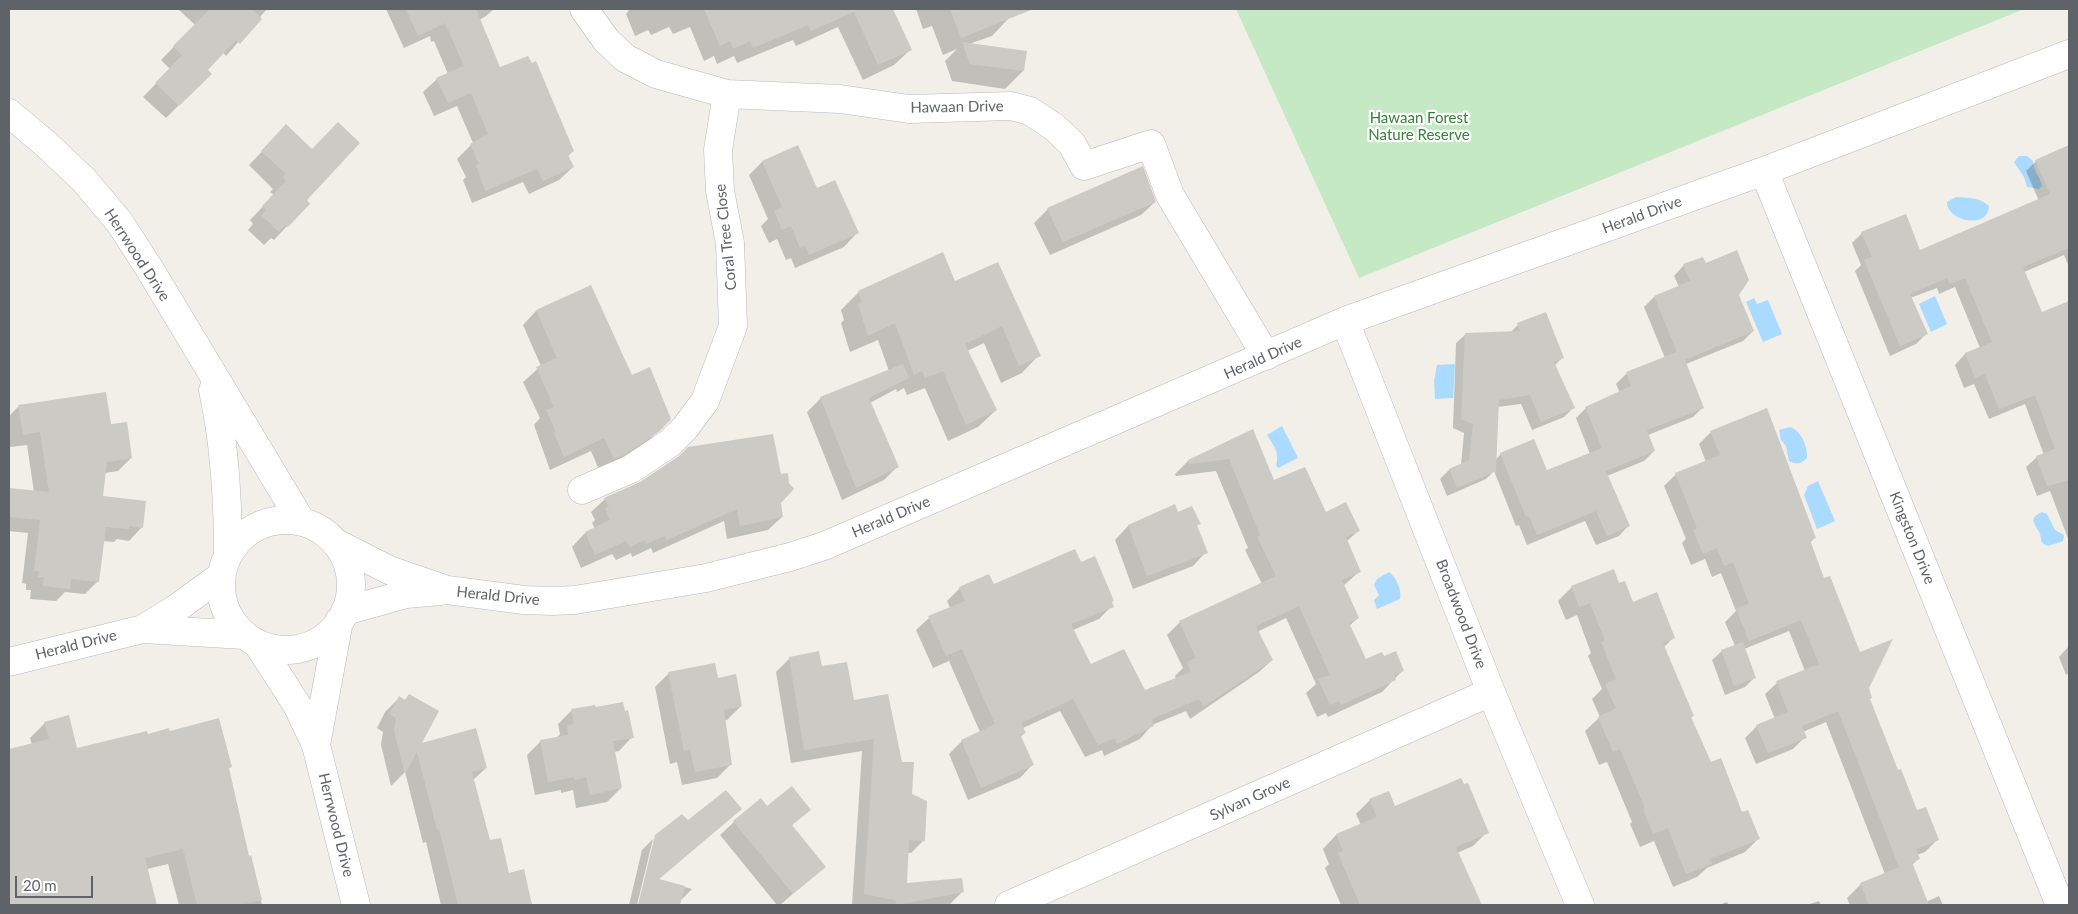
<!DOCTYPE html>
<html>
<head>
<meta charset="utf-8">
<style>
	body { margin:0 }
	#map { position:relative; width:2078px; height:914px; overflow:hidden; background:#f1efe8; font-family:Lato,sans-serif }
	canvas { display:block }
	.frame { position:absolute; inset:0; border:10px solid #5f6368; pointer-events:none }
	.scale { position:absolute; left:15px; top:876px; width:78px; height:22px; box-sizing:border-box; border:2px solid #5f6368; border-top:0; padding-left:6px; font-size:15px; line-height:18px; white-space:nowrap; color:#5f6368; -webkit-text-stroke:4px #fff; paint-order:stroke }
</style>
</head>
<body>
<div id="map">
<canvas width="2078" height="914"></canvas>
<div class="frame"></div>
<div class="scale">20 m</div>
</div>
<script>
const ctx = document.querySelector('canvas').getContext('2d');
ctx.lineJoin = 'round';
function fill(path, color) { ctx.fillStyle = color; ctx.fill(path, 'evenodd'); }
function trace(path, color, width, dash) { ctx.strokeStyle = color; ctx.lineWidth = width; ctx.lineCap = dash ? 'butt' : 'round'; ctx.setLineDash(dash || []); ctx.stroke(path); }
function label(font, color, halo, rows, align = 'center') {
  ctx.font = font + ' Lato,sans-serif'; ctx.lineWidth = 4.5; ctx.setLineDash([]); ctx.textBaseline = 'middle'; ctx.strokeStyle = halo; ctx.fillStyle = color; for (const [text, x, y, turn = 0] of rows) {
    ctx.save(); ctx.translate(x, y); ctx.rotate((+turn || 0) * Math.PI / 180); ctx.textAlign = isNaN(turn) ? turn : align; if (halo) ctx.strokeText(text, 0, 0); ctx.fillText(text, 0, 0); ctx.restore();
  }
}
fill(new Path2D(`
	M 1236,9 L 2024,9 L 1359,278 Z`), '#c5e8c5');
fill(new Path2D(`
	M 2019,156 L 2027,156 L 2033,161 C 2033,172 2041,177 2042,186 L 2039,189 L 2027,187 L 2024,177 L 2014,162 Z
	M 1956,197 C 1969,198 1979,197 1989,206 C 1988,231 1946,220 1947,202 Z
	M 1935,296 L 1947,324 L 1931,332 L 1919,304 Z
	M 1754,298 L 1757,304 L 1768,300 L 1782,334 L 1763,342 L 1746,302 Z
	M 1455,364 L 1453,398 L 1435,399 L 1434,381 L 1437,365 Z
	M 1282,426 L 1298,458 L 1278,468 L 1276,465 C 1280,453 1274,446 1267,435 Z
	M 1790,427 C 1801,430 1808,447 1807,458 C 1801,464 1797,465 1789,461 L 1786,446 L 1781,440 L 1779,430 Z
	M 1818,481 L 1835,521 L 1817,529 L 1804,495 L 1808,486 Z
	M 2042,512 L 2047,514 L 2055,530 L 2064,535 L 2063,541 L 2048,546 L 2042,543 C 2041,540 2041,537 2040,534 C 2037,525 2026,519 2042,512 Z
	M 1389,572 C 1396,577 1402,590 1400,599 L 1377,609 L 1374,600 L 1379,595 L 1374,585 L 1377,579 Z`), '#aadaff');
fill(new Path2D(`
	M 178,9 L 267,9 L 226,56 L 223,52 L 206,70 L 210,74 L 166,118 L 143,97 L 170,69 L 161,60 L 195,25 Z
	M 386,9 L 494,9 L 486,16 L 479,20 L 500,69 L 573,151 L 567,157 L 573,167 L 559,180 L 529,194 L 523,182 L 472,203 L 463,180 L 466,177 L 457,159 L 473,143 L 457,106 L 434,116 L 423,92 L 437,79 L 448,74 L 434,41 L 431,42 L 430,36 L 404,48 Z
	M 630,9 L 892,9 L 910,50 L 894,65 L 863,80 L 838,27 L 796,46 L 793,40 L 737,63 L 734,56 L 717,64 L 714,56 L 704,61 L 690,27 L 673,34 L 669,27 L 651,35 L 648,30 L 635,36 L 626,14 Z
	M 916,9 L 1006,9 L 1009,18 L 992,36 L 969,44 L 1023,71 L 1005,89 L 952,81 L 945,61 L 957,49 L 943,55 L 932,26 L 923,29 Z
	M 273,140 L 312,151 L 305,200 L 287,226 L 274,240 L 271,238 L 264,245 L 248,230 L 253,224 L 250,220 L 274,195 L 270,192 L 273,189 L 249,165 Z
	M 797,146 L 816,190 L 857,233 L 844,247 L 795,268 L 791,258 L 786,260 L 777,239 L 769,243 L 761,226 L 768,219 L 749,175 L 762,162 Z
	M 2069,147 L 2069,267 L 2064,255 L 2024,272 L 2041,314 L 2069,303 L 2069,541 L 2050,491 L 2037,496 L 2026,467 L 2037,457 L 2044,455 L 2025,404 L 1989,419 L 1974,384 L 1964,388 L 1955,365 L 1965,354 L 1980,348 L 1955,287 L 1939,294 L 1937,288 L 1910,298 L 1926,334 L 1916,344 L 1890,356 L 1855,271 L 1861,265 L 1852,243 L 1862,233 L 1920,252 L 2039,201 L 2026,171 L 2036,161 Z
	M 1155,202 L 1141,215 L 1050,255 L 1034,223 L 1048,209 Z
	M 1705,264 L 1738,295 L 1753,331 L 1743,341 L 1686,364 L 1703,407 L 1693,417 L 1648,435 L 1654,451 L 1644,461 L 1607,476 L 1629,525 L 1619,536 L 1596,545 L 1585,521 L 1527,545 L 1519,525 L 1516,526 L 1494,471 L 1486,479 L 1447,496 L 1440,479 L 1449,470 L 1461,465 L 1464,433 L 1453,428 L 1456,343 L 1466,334 L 1510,333 L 1518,325 L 1562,358 L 1555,365 L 1573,408 L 1564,417 L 1532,430 L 1521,404 L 1497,407 L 1495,460 L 1501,454 L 1546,472 L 1590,454 L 1576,418 L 1586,408 L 1620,393 L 1616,384 L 1626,374 L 1665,358 L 1644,307 L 1654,297 L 1679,287 L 1674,276 L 1684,265 Z
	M 954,282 L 1039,355 L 1022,373 L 1001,383 L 984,343 L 967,351 L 996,410 L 978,427 L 948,441 L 925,388 L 907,395 L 904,388 L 897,392 L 896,389 L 870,403 L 897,467 L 884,480 L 842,500 L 807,412 L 821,398 L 889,371 L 878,340 L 850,352 L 841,323 L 844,320 L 841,310 L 859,292 Z
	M 591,286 L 631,377 L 670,419 L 645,444 L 600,472 L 591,451 L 550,470 L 534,425 L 540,418 L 523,382 L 541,366 L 523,325 L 536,311 Z
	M 19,406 L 110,426 L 131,458 L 118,471 L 105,473 L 102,497 L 142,527 L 129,541 L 117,539 L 114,542 L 103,541 L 98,581 L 85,594 L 65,592 L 56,601 L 30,599 L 31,590 L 26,590 L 26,584 L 22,583 L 28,533 L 9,531 L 9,489 L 34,492 L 27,445 L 10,447 L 9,416 Z
	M 1252,430 L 1273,482 L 1358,531 L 1346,542 L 1359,572 L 1343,586 L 1358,618 L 1349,626 L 1365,661 L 1383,658 L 1403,670 L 1382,692 L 1328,717 L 1326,713 L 1317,717 L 1306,693 L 1316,684 L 1286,618 L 1257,632 L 1272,660 L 1259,672 L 1190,719 L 1186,711 L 1152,725 L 1140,739 L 1104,756 L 1102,750 L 1085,757 L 1060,711 L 1023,728 L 1025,733 L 1020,737 L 1032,765 L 1020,778 L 968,800 L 949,754 L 962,741 L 980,732 L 949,661 L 933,668 L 916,630 L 929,618 L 950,608 L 947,601 L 960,588 L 993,586 L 1081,564 L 1112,606 L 1099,619 L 1073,630 L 1091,666 L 1145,692 L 1176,679 L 1175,676 L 1183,668 L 1167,635 L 1180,622 L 1262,584 L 1245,550 L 1248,548 L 1216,471 L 1176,476 L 1175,474 L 1188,461 Z
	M 1711,432 L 1815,537 L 1810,543 L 1867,688 L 1869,699 L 1897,772 L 1916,812 L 1937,840 L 1925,852 L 1917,855 L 1918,859 L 1912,865 L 1926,902 L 1939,896 L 1943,905 L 1850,905 L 1847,898 L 1861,884 L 1885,874 L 1826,722 L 1803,732 L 1805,737 L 1793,749 L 1756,764 L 1745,738 L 1757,726 L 1775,719 L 1765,694 L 1777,683 L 1805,671 L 1789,631 L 1744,649 L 1754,678 L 1745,687 L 1725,695 L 1712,660 L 1722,651 L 1735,646 L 1725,622 L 1736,611 L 1721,573 L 1712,577 L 1705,559 L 1691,565 L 1682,543 L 1686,539 L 1664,486 L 1676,474 L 1706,462 L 1699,444 Z
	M 605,499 L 780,503 L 782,517 L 768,530 L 727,539 L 724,521 L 653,553 L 651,548 L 632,557 L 631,553 L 616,560 L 612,554 L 581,568 L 572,547 L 585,533 L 595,529 L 592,523 L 595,520 L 591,512 Z
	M 1174,506 L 1177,513 L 1199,524 L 1196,526 L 1206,552 L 1193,566 L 1133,589 L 1115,540 L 1128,526 Z
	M 1619,584 L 1633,603 L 1673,638 L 1663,648 L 1690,718 L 1710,764 L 1759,838 L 1745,852 L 1707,868 L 1697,877 L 1673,887 L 1654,841 L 1640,847 L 1630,824 L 1632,822 L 1607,762 L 1599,765 L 1585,731 L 1600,717 L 1592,699 L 1602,689 L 1588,656 L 1591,653 L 1577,615 L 1566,620 L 1558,601 L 1572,587 Z
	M 2069,646 L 2069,673 L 2066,675 L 2059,657 Z
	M 790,658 L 821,668 L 853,702 L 901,763 L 924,840 L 911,853 L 907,853 L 906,884 L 963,891 L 950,904 L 852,905 L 862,751 L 791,763 L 776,672 Z
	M 669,673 L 741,706 L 727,720 L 724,720 L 731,764 L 717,778 L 682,785 L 677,762 L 670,764 L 655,687 Z
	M 409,696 L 419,745 L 486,768 L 473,780 L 489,842 L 509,875 L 523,871 L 531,905 L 441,905 L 426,842 L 423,843 L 405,772 L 391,786 L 381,745 L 383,732 L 377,728 L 385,712 L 399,698 L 404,701 Z
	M 572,710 L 632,737 L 619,751 L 614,752 L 621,788 L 607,802 L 576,808 L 573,790 L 561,793 L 561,790 L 535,795 L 527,755 L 541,741 L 555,739 L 560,734 L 558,724 Z
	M 45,723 L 77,750 L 169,732 L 231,767 L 228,769 L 248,857 L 251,857 L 262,905 L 179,905 L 168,864 L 147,869 L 155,905 L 9,905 L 9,750 L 32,745 L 30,738 Z
	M 1370,800 L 1487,832 L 1473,846 L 1457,853 L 1478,901 L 1474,905 L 1341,905 L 1325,868 L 1329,864 L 1323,849 L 1336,835 L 1361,825 L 1356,814 Z
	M 767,807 L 809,809 L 791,826 L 824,867 L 780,905 L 777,905 L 720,835 L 734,822 Z
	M 740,809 L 658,880 L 692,889 L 680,901 L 664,905 L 640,905 L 656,836 L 688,822 Z
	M 653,839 L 637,905 L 629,905 L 642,850 Z
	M 1819,901 L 1821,905 L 1807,905 Z
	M 1727,902 L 1729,905 L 1719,905 Z`), '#0003');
fill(new Path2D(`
	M 210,9 L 252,9 L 262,19 L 240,44 L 236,40 L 208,70 L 212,74 L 179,106 L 155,83 L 182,55 L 173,46 Z
	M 406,9 L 476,9 L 500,67 L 528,56 L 532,63 L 536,61 L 574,151 L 568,155 L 574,167 L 543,181 L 537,169 L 485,191 L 476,165 L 479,164 L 470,144 L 488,134 L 471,93 L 448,103 L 436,78 L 464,66 L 445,23 L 418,36 Z
	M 704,9 L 893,9 L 912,50 L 878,65 L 854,12 L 811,31 L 808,25 L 753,48 L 750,41 L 733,49 L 730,41 L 720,46 Z
	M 950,9 L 1031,9 L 1031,10 L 961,38 Z
	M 962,42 L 1027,51 L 1024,71 L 970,64 Z
	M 338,122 L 360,143 L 307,200 L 310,204 L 288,227 L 285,225 L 279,232 L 261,215 L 266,210 L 262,206 L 286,181 L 283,177 L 286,174 L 261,151 L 286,124 L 312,149 Z
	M 798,145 L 817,188 L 835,180 L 859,233 L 809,255 L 805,245 L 800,248 L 791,226 L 782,230 L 774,211 L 782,207 L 762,161 Z
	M 2069,145 L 2069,248 L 2023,267 L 2042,312 L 2069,301 L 2069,480 L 2047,486 L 2036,456 L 2055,449 L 2035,395 L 1999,409 L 1985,374 L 1975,378 L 1965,353 L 1992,342 L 1965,278 L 1950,284 L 1947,278 L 1910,294 L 1928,334 L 1900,346 L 1864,260 L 1872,257 L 1861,232 L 1906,214 L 1920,250 L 2050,194 L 2035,160 Z
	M 1143,166 L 1156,202 L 1063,242 L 1047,208 Z
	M 1737,250 L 1749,280 L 1739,295 L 1754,331 L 1685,360 L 1704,408 L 1647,430 L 1655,451 L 1606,471 L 1630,526 L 1607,536 L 1596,511 L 1537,535 L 1529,516 L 1526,517 L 1500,453 L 1534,439 L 1547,470 L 1602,448 L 1585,407 L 1631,386 L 1626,372 L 1677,352 L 1654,296 L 1690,281 L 1683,264 L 1703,257 L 1706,263 Z
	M 943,252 L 955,281 L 998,262 L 1041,356 L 1019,366 L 1002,326 L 965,344 L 997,410 L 966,425 L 943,371 L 925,378 L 922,371 L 914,375 L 895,323 L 868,336 L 858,304 L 862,302 L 858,291 Z
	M 591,285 L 632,375 L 650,367 L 671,419 L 660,431 L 624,455 L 614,459 L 604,438 L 564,457 L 554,433 L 556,432 L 546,410 L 554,407 L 536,367 L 557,358 L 536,310 Z
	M 1546,312 L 1564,358 L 1554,362 L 1575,408 L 1541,422 L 1530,395 L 1499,400 L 1496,471 L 1457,488 L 1449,469 L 1469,460 L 1473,424 L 1461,419 L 1465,333 L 1520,331 L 1517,323 Z
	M 903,364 L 909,378 L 869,398 L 899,467 L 856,488 L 820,397 Z
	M 106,392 L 111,424 L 127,422 L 132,458 L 107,462 L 103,496 L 146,501 L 143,528 L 129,526 L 129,529 L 106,527 L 99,582 L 71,579 L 70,589 L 43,586 L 44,577 L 38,577 L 39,571 L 34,571 L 40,520 L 9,517 L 9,488 L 49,492 L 40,432 L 23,435 L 18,405 Z
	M 1767,408 L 1816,538 L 1810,540 L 1824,578 L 1830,576 L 1860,652 L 1893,639 L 1869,688 L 1872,698 L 1870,699 L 1898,770 L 1901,769 L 1917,810 L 1926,807 L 1939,840 L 1916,849 L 1920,859 L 1899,867 L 1838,711 L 1802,726 L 1807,738 L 1768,753 L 1756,725 L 1788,712 L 1776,681 L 1819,664 L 1801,620 L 1749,641 L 1736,609 L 1749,603 L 1733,562 L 1724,566 L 1717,548 L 1703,554 L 1693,530 L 1697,528 L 1675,473 L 1720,455 L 1710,431 Z
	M 1253,429 L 1274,480 L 1305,467 L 1326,512 L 1346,502 L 1360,531 L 1346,537 L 1361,572 L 1342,580 L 1359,618 L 1349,623 L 1366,659 L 1382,652 L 1384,656 L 1396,651 L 1404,671 L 1394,675 L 1396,680 L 1341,705 L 1339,701 L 1330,705 L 1318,679 L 1330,675 L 1299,606 L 1256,626 L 1273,660 L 1203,707 L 1199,699 L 1152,719 L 1154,726 L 1117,744 L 1115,738 L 1098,745 L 1073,699 L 1021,723 L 1026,733 L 1020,734 L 1034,765 L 981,788 L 961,740 L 995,724 L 962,649 L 946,656 L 928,616 L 965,601 L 959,587 L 989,574 L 994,584 L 1075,549 L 1081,562 L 1095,556 L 1114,601 L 1112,602 L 1114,607 L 1071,624 L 1091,664 L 1124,649 L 1145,690 L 1191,672 L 1187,662 L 1196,658 L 1179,621 L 1276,576 L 1257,537 L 1260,535 L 1229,459 L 1189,464 L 1188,460 Z
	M 773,434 L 781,474 L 788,473 L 789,483 L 794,489 L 781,503 L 783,517 L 740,526 L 737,509 L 667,540 L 665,536 L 646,544 L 645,540 L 630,547 L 626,541 L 595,555 L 585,532 L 610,520 L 605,508 L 609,506 L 604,498 L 640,482 L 679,456 L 688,447 Z
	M 1175,504 L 1178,512 L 1192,506 L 1201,524 L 1197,525 L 1208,553 L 1147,576 L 1128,525 Z
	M 1614,569 L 1619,583 L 1625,581 L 1633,602 L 1657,592 L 1675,638 L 1663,643 L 1694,716 L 1691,717 L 1711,762 L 1721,758 L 1742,812 L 1748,810 L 1760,839 L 1710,859 L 1712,864 L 1686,874 L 1668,828 L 1653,834 L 1643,809 L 1645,808 L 1620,749 L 1613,752 L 1598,717 L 1616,708 L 1605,684 L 1616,679 L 1601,642 L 1605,640 L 1590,603 L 1579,607 L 1571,586 Z
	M 1743,642 L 1756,678 L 1734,686 L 1721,650 Z
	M 819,651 L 822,666 L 847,662 L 854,700 L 888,694 L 902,762 L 914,762 L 912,794 L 927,801 L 925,841 L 909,840 L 907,883 L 962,878 L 964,892 L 897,905 L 895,900 L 864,894 L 874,739 L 804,750 L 789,657 Z
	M 715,663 L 718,678 L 736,674 L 742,706 L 724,710 L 732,765 L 695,772 L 690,749 L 684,751 L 668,672 Z
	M 409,694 L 439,711 L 422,743 L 476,728 L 487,768 L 472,772 L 490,840 L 501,838 L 509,873 L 524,869 L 532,905 L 458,905 L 439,829 L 437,830 L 417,752 L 405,774 L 394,731 L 396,718 L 389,714 L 399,696 L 405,700 Z
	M 623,702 L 625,711 L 628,710 L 634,738 L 613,741 L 622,788 L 590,795 L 586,777 L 575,780 L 574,777 L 548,782 L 540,740 L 568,735 L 567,725 L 574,724 L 571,709 L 595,705 L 596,707 Z
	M 69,715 L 77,748 L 147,731 L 148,734 L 169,728 L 170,731 L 219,718 L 232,767 L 229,768 L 249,856 L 251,855 L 262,900 L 240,905 L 197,905 L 183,849 L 145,858 L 157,905 L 9,905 L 9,749 L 49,739 L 44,722 Z
	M 1461,778 L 1464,784 L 1468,783 L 1489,833 L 1456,847 L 1482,905 L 1360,905 L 1338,853 L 1343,851 L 1336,834 L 1377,817 L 1369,799 L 1389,791 L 1395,806 Z
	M 792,786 L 811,810 L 792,825 L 826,867 L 793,894 L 733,821 L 761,798 L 767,806 Z
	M 726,790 L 742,809 L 659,879 L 685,886 L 680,905 L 638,905 L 655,835 L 682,814 L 688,820 Z
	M 1912,862 L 1929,905 L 1869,905 L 1860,883 Z`), '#cccac5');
const minor = new Path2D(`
	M 584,9 L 606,40 L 625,58 L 656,74 L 727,94 L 840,99 L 909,109 L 1011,106 L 1030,111 L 1054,127 L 1072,144 L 1084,166 L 1151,144 L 1170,195 L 1266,356
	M 9,113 L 47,145 L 84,180 L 120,223 L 149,268 L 301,521
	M 1764,171 L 2060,905
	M 1345,321 L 1491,692 L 1580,905
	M 213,390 C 225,445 228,499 228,555
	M 582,490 L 631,469 L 670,443 L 685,428 L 705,401 L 733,326 L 730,243 L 720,191 L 718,150 L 727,94
	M221 585a65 65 0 1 1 130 0a65 65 0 1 1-130 0Z
	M 336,543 L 389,570 L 447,590 L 524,600 L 552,601 L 575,600 L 706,578 L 790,557 L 824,546 L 1345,321 L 1764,171 L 2069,54
	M 345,611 L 406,594 L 440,591
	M 143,629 L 174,610 L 221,576
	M 257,643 L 297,705 L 316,745 L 356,905
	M 9,662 L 143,629 L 244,635
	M 316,745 L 339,621
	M 1009,905 L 1491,692`);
trace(minor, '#b5b8bc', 29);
trace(minor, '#fff', 28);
label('15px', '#5f6368', '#fff', [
	["Hawaan Drive",957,107,-1],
	["Herald Drive",1642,215,-20],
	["Coral Tree Close",726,237,-96],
	["Herrwood Drive",137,255,57],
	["Herald Drive",1263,358,-24],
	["Herald Drive",891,517,-23],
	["Kingston Drive",1912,538,68],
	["Herald Drive",498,596,6],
	["Broadwood Drive",1461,614,69],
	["Herald Drive",76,645,-14],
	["Sylvan Grove",1250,799,-24],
	["Herrwood Drive",336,825,76]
]);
label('15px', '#348238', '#fff', [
	["Hawaan Forest",1419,118],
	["Nature Reserve",1419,135]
]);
</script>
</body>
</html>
